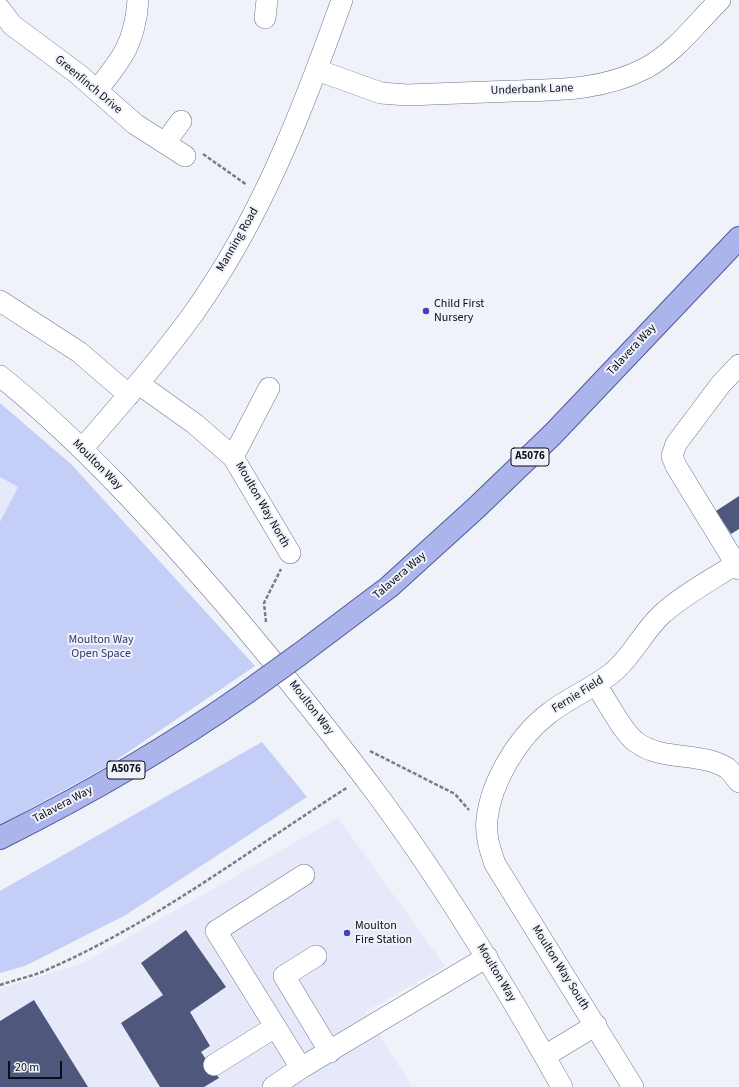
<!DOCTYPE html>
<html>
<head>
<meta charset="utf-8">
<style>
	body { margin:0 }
	#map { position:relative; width:739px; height:1087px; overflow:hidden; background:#f0f2f9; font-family:"Source Sans 3",sans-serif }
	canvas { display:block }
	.scale { position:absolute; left:8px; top:1061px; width:54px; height:18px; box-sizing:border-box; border:2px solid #0b0d18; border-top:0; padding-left:5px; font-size:12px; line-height:14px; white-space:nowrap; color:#0b0d18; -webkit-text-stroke:3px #f0f2f9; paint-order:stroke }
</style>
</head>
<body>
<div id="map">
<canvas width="739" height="1087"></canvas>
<div class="scale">20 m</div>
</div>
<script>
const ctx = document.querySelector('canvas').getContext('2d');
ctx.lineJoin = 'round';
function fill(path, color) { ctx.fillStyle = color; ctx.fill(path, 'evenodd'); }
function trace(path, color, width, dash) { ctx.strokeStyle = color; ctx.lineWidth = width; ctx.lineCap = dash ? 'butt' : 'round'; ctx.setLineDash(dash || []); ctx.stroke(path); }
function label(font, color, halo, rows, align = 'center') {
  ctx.font = font + ' "Source Sans 3",sans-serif'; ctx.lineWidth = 4; ctx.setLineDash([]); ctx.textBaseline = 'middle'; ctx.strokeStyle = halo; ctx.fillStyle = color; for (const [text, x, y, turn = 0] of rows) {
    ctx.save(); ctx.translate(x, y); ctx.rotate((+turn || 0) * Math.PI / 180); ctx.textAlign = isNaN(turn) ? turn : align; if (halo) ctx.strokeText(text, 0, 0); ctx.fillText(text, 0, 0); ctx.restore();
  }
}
fill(new Path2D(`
	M 0,477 L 18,487 L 0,522 Z
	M 338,818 L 445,966 L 365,1012 L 412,1087 L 0,1087 L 0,989 L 83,963 Z`), '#e5e9fa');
fill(new Path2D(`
	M 0,403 L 71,464 L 255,666 L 106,767 L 0,825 L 0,522 L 18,487 L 0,477 Z
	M 262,742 L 307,797 L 124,916 L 25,966 L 0,973 L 0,891 Z`), '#c5cef7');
fill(new Path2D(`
	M 739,496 L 739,529 L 731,534 L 716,511 Z
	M 186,930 L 226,987 L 190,1012 L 210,1046 L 201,1052 L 219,1078 L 204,1087 L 160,1087 L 121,1023 L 163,995 L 141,963 Z
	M 34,1000 L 88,1087 L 0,1087 L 0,1021 Z`), '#50577d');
const minor = new Path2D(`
	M 0,9 L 12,25 L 78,74 L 135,124 L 185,156
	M 265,18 L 267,0
	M 317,70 L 381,93 L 407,95 C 442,94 478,92 513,91 C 559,90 604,90 646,68 C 677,51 696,23 720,0
	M 97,90 C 123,58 135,42 138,0
	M 165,143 L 181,121
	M 0,301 L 79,352 L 129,395
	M 739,365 L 721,384 L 676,444 L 672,456 L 676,466 L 739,569
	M 0,376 C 83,443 155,523 225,604 C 278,667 330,731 379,797 C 447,889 506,987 562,1087
	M 139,384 L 195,424 L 233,457 L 290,553
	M 82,449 C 120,405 159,361 193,314 C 261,219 303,109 342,0
	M 233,457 L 269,388
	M 596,685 C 606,699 623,733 636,742 C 663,762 699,751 727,768 C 731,771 735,777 739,782
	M 304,875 L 216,931 L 301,1068 L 487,957
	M 316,956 L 284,976 L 330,1052
	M 545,1056 L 596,1025
	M 214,1065 L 275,1027
	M 273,1087 L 301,1068
	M 633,1087 L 495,864 C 490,850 485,835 487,819 C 491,782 518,737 548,714 C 568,698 592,689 612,673 C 632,657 642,633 661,615 C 683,595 711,580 736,564`);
const major = new Path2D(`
	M 300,654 L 389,587 L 476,508 L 553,434 L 739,238
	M 0,838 C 86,795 168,748 246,693`);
trace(minor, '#6e7493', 22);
trace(major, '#50599a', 24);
trace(new Path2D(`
	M 203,154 L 247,185
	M 266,622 L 264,603 L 281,569
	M 370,751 L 455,794 L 469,810
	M 0,985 C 14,980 30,977 44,971 C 153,924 248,851 348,787`), '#7a7c85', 2.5, [4, 2]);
trace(minor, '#fff', 21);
trace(major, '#acb4ec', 22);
const majorBridge = new Path2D(`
	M 246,693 L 300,654`);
trace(majorBridge, '#50599a', 24, []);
trace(majorBridge, '#acb4ec', 22);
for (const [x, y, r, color] of [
	[426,311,4,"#4144b9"],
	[347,933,4,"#4144b9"]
]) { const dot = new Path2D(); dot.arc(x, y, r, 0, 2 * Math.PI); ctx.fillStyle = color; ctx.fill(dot); trace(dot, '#f0f2f9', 1.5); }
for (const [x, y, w] of [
	[530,457,38],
	[126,770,38]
]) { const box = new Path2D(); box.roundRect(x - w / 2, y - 9, w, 18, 3); ctx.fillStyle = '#f0f2f9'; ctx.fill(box); trace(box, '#0b0d18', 1); }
label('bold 11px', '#0b0d18', null, [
	["A5076",530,457],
	["A5076",126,770]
]);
label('12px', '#0b0d18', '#f0f2f9', [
	["Greenfinch Drive",88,85,40],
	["Underbank Lane",532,90,-2],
	["Manning Road",238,240,-60],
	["Talavera Way",632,350,-47],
	["Moulton Way",97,465,45],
	["Moulton Way North",262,505,60],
	["Talavera Way",400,576,-41],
	["Fernie Field",578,695,-32],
	["Moulton Way",311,708,52],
	["Talavera Way",63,805,-28],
	["Moulton Way South",560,968,58],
	["Moulton Way",496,973,59]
]);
label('12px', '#0b0d18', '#f0f2f9', [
	["Child First",434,304],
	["Nursery",434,318],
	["Moulton",355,926],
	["Fire Station",355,940]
], 'left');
label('12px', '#31376e', '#f0f2f9', [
	["Moulton Way",101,640],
	["Open Space",101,654]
]);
</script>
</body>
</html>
